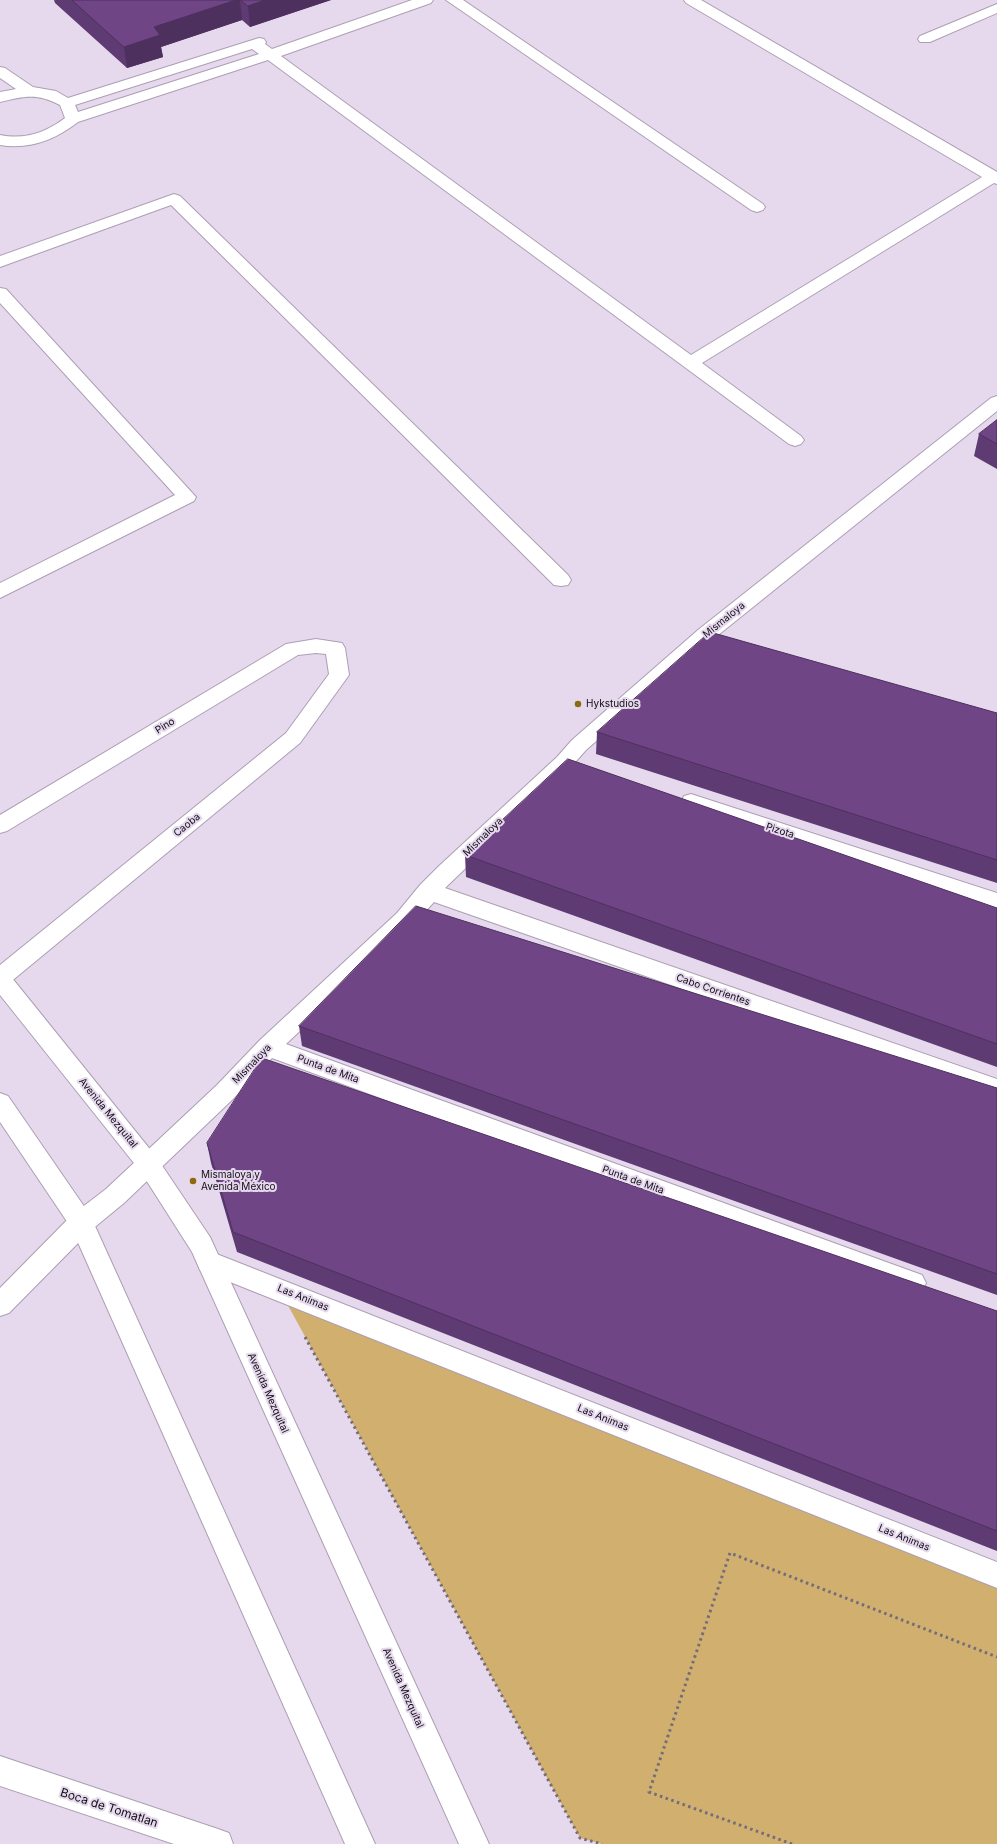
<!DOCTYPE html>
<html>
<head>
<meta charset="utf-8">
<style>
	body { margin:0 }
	canvas { display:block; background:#e6d9ee }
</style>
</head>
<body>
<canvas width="997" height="1844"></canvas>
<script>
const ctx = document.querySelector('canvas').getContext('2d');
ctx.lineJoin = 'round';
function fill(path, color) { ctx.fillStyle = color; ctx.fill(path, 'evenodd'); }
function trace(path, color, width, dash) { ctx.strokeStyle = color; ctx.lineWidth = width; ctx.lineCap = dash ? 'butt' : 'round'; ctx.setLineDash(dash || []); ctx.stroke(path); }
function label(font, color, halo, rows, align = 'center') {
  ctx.font = font + ' Inter,sans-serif'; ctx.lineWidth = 4; ctx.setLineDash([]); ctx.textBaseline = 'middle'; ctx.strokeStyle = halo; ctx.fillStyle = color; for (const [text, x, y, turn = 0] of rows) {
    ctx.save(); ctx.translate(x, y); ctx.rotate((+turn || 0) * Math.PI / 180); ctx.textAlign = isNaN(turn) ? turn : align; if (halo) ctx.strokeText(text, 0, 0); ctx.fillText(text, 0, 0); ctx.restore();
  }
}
fill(new Path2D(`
	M 285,1300 L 997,1584 L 997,1844 L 602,1844 L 580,1838 Z`), '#d0af6f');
const street = new Path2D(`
	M 412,0 L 433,0 L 431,3 L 281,56 L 691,355 L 982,177 L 686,3 L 684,0 L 701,0 L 997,172 L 997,184 L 994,183 L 702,363 L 801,436 L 804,440 L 801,444 L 795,446 L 789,444 L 268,60 L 78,122 C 55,140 29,150 0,145 L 0,135 C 25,140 45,133 65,118 L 60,105 C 37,93 25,96 0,102 L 0,92 L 16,89 L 0,78 L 0,67 L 5,68 L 33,87 L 56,91 L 68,98 L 259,38 L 264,39 L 266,42 L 265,44 L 272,49 ZM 252,49 L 259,54 L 78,112 L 75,105 Z
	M 446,0 L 463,0 L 763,204 L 765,207 L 763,210 L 757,212 L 751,210 Z
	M 997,4 L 997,13 L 930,42 L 920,42 L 918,39 L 920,36 Z
	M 174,194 L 180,196 L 568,575 L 571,580 L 568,585 L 561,586 L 554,585 L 171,205 L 0,267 L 0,256 Z
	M 0,288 L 6,289 L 196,497 L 194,501 L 0,598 L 0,583 L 175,495 L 0,303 Z
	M 997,396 L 997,411 L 712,640 L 586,750 L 571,767 L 445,888 L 997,1079 L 997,1099 L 434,902 L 413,925 L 286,1044 L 922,1275 L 926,1283 L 922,1291 L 913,1294 L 272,1058 L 233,1099 L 124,1203 L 90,1231 L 9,1313 L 0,1316 L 0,1288 L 72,1215 L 106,1189 L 217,1085 L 260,1040 L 397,913 L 420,885 L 439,866 L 557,757 L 572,740 L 698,630 L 991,398 Z
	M 316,639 L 342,643 L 345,648 L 349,675 L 300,743 L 8,984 L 0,987 L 0,965 L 286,733 L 329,674 L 326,654 L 316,653 L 298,655 L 7,831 L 0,833 L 0,815 L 286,644 Z
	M 691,794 L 997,893 L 997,909 L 684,808 L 681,802 L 684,796 Z
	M 209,1251 L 997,1562 L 997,1588 L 200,1270 L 197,1262 L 200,1254 Z
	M 0,1756 L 218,1829 L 229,1833 L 233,1844 L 174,1844 L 0,1786 Z`);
const secondary = new Path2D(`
	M 0,970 L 8,973 L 157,1158 L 210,1237 L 489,1844 L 459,1844 L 192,1252 L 141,1172 L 0,995 Z
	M 0,1093 L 8,1096 L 90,1215 L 375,1844 L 345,1844 L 72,1229 L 0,1122 Z`);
trace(street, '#ac9fb3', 2);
trace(secondary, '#ac9fb3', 2);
trace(new Path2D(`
	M 305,1337 L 580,1838 L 602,1844
	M 792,1844 L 649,1792 L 730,1553 L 997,1657`), '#756c7a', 3, [2.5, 3.5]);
fill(street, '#fff');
fill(secondary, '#fff');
fill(new Path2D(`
	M 54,0 L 331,0 L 250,27 L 242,20 L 161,47 L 163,57 L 127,68 L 55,3 Z
	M 997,420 L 997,469 L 974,456 L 979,434 Z
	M 997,713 L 997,883 L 596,754 L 597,732 Z
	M 465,855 L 997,908 L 997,1067 L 466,877 Z
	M 299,1026 L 997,1088 L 997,1295 L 302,1046 Z
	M 207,1143 L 997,1311 L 997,1551 L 237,1252 L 211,1163 Z`), '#5f3b73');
fill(new Path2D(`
	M 236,0 L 240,0 L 242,20 L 161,47 L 163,57 L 127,68 L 124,47 L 154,27 Z
	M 265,0 L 331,0 L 250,27 L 248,6 Z`), '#4e305e');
const building = new Path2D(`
	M 72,0 L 236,0 L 154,27 L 160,35 L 124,47 Z
	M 241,0 L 265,0 L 248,6 Z
	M 997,420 L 997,444 L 979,434 Z
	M 710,632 L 997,713 L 997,860 L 597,732 Z
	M 568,759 L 997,908 L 997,1044 L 465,855 Z
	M 416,906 L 997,1088 L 997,1274 L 299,1026 Z
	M 262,1058 L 997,1311 L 997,1531 L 233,1232 L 207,1143 Z`);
fill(building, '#6f4586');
trace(building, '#4e305e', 1);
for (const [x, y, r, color] of [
	[578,704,4,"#8e690d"],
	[193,1181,4,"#8e690d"]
]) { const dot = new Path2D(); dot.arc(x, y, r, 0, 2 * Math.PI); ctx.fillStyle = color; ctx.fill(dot); trace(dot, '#e6d9ee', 1.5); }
label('10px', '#110d14', '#e6d9ee', [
	["Mismaloya",724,620,-39],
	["Pino",165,726,-31],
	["Caoba",187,825,-39],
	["Pizota",780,831,18],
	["Mismaloya",483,837,-44],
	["Cabo Corrientes",713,990,19],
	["Mismaloya",252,1064,-46],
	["Punta de Mita",328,1069,20],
	["Avenida Mezquital",108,1113,51],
	["Punta de Mita",633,1180,20],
	["Las Animas",303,1298,22],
	["Avenida Mezquital",268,1393,66],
	["Las Animas",603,1418,22],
	["Las Animas",904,1538,22],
	["Avenida Mezquital",403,1688,66]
]);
label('10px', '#110d14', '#e6d9ee', [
	["Hykstudios",586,704],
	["Mismaloya y",201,1175],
	["Avenida México",201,1187]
], 'left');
label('12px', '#110d14', '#e6d9ee', [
	["Boca de Tomatlan",109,1808,18]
]);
</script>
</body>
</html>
